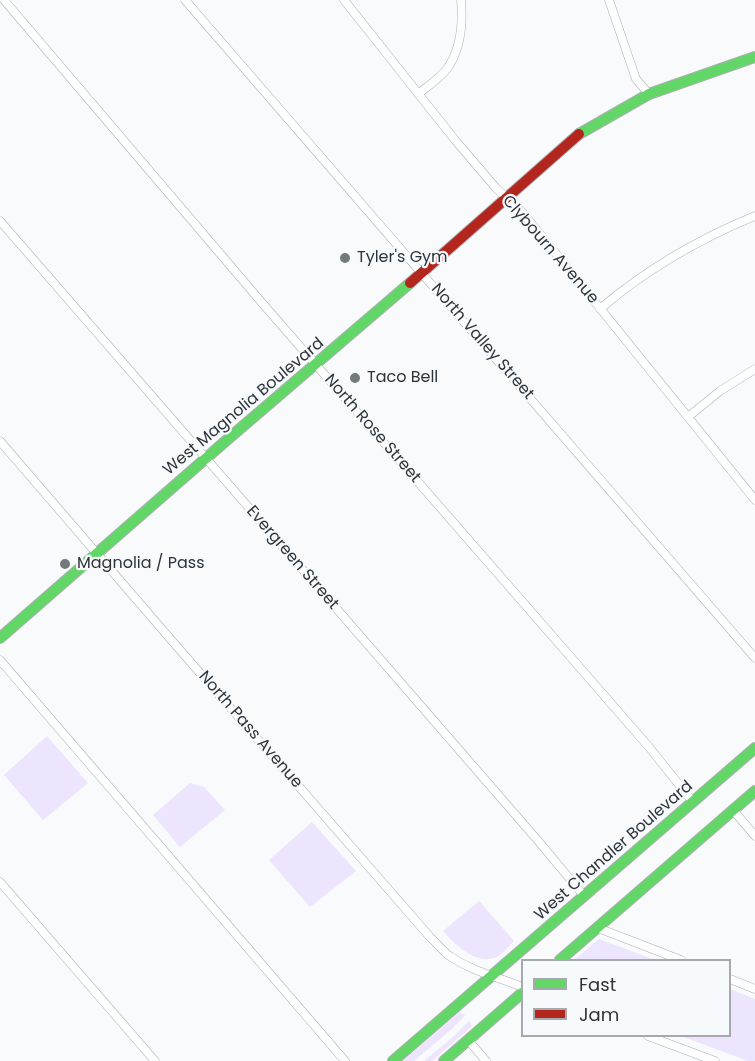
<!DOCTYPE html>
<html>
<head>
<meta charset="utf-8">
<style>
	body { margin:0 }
	#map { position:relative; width:755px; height:1061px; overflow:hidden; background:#f8fafc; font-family:Poppins,sans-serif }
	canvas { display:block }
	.legend { position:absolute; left:521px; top:959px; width:210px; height:78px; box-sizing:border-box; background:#f7fafd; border:2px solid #a6aaae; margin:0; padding:8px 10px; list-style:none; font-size:18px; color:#2d3337 }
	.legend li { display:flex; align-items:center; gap:12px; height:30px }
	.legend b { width:30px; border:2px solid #a6aaae }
</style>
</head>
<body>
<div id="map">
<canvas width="755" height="1061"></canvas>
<ul class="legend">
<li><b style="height:8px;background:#63d668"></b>Fast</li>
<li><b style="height:8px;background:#b3261e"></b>Jam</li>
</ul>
</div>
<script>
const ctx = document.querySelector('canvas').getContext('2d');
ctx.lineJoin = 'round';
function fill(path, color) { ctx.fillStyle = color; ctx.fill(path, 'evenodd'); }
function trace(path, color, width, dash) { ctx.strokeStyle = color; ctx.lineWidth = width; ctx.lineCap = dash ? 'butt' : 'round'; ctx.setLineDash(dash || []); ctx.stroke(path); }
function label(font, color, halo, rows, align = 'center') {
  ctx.font = font + ' Poppins,sans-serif'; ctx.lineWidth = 4.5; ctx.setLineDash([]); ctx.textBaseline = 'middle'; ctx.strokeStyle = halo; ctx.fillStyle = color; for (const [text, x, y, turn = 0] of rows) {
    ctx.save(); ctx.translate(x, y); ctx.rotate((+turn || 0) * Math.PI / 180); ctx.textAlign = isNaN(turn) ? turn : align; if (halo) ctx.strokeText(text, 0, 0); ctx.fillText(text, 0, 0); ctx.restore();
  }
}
fill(new Path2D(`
	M 47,736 L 88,783 L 43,820 L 4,775 Z
	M 190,783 L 204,787 L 225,810 L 180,847 L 153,815 Z
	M 312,822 L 356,871 L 310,907 L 269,860 Z
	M 479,901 L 514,941 C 509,946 503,954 496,957 C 477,966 454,944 443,931 Z
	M 599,939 L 655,960 L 574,960 Z
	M 730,989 L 755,999 L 755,1061 L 748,1061 L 681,1036 L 730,1036 Z
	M 460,1012 L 465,1015 L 452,1029 L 414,1061 L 403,1061 Z
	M 469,1021 L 472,1026 L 432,1061 L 424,1061 L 453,1037 Z`), '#ede4fd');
const street = new Path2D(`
	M 4,0 L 263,304 L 649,747 L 693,802
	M 185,0 L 755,658
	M 344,0 L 455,140 L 496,188 L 523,213 L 755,500
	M 609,0 L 636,79 L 649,94
	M 418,94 C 428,86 439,79 447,69 C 461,49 463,23 461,0
	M 0,221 L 540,843 L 584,896
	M 600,309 C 647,269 699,239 755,216
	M 688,417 L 720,391 L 755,369
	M 0,441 L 173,642 L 430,937 C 437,943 443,952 451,957 C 474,972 498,977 522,987
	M 0,660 L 345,1061
	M 733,810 L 755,836
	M 0,882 L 155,1061
	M 598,928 L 681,960
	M 730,979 L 755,989
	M 648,1036 L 715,1061
	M 468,1040 L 486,1061`);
const fast = new Path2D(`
	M 579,134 L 649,94 L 755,57
	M 0,638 L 228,439 L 410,283
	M 560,960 L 755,791
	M 393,1061 L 755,748
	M 444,1061 L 522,993`);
const jam = new Path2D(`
	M 410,283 L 579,134`);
trace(street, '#acb0b2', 9);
trace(fast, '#acb0b2', 12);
trace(jam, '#acb0b2', 12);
trace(street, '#fefeff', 8);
trace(fast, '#63d668', 10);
trace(jam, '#b3261e', 10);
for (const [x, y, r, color] of [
	[345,258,6,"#74797c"],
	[355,378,6,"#74797c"],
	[65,564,6,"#74797c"]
]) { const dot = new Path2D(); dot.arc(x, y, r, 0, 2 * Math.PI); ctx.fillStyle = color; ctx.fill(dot); trace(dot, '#f7fafd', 2); }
label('16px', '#2d3337', '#f7fafd', [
	["Clybourn Avenue",550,250,49],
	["North Valley Street",482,342,49],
	["West Magnolia Boulevard",244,407,-40],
	["North Rose Street",372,429,49],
	["Evergreen Street",292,558,49],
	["North Pass Avenue",250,730,49],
	["West Chandler Boulevard",614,851,-41]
]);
label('16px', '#2d3337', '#f7fafd', [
	["Tyler's Gym",357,258],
	["Taco Bell",367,378],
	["Magnolia / Pass",77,564]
], 'left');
</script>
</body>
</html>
